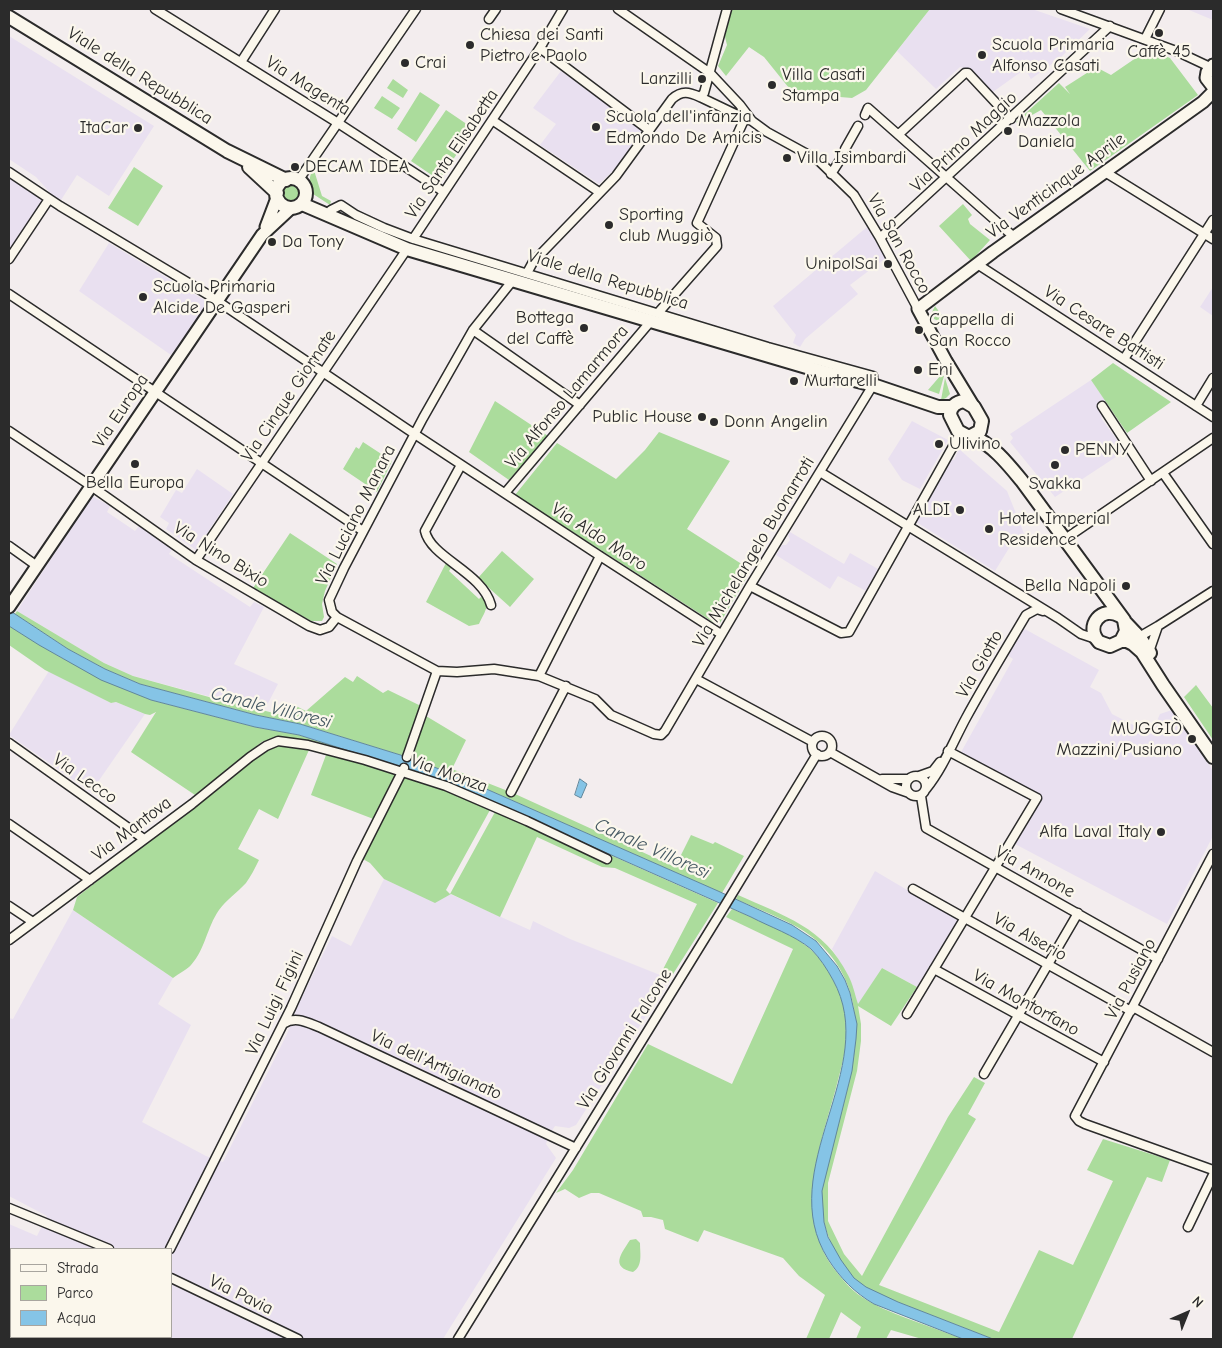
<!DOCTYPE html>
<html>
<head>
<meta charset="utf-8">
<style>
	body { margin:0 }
	#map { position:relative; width:1222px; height:1348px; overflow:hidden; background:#f3edee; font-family:"Comic Neue",sans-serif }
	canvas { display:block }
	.frame { position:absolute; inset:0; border:10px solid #2b2b2b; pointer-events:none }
	.legend { position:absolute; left:10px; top:1248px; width:162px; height:90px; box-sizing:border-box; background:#fbf7ec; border:1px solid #a8a59f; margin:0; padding:6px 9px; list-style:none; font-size:15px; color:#2b2b2b }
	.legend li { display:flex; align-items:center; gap:10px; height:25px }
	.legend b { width:25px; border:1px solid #a8a59f }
	.north { position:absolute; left:1162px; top:1288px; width:50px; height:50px; -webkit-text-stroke:4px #fbf7ec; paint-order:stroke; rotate:44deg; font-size:14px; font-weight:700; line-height:20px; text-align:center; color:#2b2b2b }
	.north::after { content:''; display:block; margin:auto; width:18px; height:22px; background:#2b2b2b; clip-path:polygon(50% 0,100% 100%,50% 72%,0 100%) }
</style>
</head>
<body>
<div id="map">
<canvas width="1222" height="1348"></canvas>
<div class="frame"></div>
<ul class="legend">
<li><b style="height:6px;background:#fbf7ec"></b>Strada</li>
<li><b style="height:14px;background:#abdc9c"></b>Parco</li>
<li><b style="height:14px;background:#85c4e6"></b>Acqua</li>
</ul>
<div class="north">N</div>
</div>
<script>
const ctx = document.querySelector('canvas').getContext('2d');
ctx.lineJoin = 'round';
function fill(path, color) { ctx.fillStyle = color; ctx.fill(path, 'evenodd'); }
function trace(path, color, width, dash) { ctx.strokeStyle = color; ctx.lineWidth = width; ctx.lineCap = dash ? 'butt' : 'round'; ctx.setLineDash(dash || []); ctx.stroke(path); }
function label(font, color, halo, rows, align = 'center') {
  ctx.font = font + ' "Comic Neue",sans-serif'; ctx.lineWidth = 4.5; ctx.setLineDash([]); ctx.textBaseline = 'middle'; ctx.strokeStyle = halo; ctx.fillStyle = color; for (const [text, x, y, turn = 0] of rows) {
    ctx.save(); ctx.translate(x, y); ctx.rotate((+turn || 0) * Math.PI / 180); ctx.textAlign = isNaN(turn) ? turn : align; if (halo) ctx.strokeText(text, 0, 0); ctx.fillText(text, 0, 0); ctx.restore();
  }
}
fill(new Path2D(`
	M 930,9 L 1032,9 L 1090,29 L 1060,58 L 1031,79 L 1025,69 L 990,94 L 967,69 L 960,67 L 936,89 L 897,51 Z
	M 1190,9 L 1213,9 L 1213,20 L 1189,10 Z
	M 9,36 L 154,126 L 109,196 L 77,175 L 61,200 L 53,196 L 36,177 L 9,159 Z
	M 561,71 L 642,130 L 616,168 L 599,184 L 540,145 L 556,124 L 533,108 Z
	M 9,178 L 43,200 L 9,251 Z
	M 867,227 L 887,257 L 850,285 L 858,294 L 805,339 L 800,347 L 793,343 L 796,335 L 773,306 Z
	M 109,243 L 209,303 L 171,355 L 79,291 Z
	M 1213,287 L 1213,316 L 1200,307 Z
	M 1091,380 L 1112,410 L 1101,418 L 1125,451 L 1055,497 L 1010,442 L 1013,438 L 1010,434 Z
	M 912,421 L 948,440 L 920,489 L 902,480 L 888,459 Z
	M 959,449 L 1007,491 L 1027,541 L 1017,535 L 995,571 L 916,522 L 950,459 L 954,460 Z
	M 197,469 L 233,494 L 196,550 L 166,529 L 169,523 L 160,517 L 176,490 L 182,493 Z
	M 92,496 L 110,506 L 107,512 L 135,531 L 139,526 L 173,548 L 169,554 L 213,583 L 250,607 L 254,602 L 264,607 L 234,664 L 278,684 L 264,711 L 133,676 L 104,663 L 17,611 Z
	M 790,532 L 844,564 L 850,553 L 878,569 L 866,591 L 838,576 L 830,589 L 776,555 L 782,545 L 786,545 L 790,540 L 788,535 Z
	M 1023,628 L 1099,670 L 1090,687 L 1101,693 L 1112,714 L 1151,734 L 1160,714 L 1175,709 L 1213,771 L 1213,836 L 1167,924 L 1015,844 L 1040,796 L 960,754 L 1013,659 L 1007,655 Z
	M 49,671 L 111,703 L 116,702 L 145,714 L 91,792 L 9,735 Z
	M 875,871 L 958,920 L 917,987 L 882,968 L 858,1005 L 848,976 L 832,949 Z
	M 384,879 L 435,902 L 450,894 L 530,930 L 533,921 L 570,939 L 660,975 L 668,982 L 576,1125 L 569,1128 L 555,1126 L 549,1135 L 546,1144 L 556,1158 L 443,1339 L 9,1339 L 9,1224 L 37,1236 L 47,1216 L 9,1196 L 9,1018 L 13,1019 L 73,910 L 173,978 L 158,1004 L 191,1025 L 142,1122 L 206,1156 L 223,1162 L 287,1034 L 297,1007 L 332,936 L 351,946 ZM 11,1249 L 171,1249 L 171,1337 L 11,1337 Z`), '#e9e0f0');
fill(new Path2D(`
	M 732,9 L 930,9 L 866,90 L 852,98 L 793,93 L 764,57 L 749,47 L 726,76 L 718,66 L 727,45 L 724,33 Z
	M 1149,49 L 1170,58 L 1198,95 L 1090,171 L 1041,110 L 1018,123 L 1016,122 L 1059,83 L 1070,94 L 1065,87 L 1090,71 L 1088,66 L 1092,65 L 1111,75 Z
	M 393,79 L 408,90 L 403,98 L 387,88 Z
	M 420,92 L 440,105 L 416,142 L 397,129 Z
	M 382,96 L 400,108 L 392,119 L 374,108 Z
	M 446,110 L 474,129 L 439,180 L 411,161 Z
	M 134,167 L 163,186 L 138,226 L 108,208 Z
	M 313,167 L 322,196 L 331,201 L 330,205 L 310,192 L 310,177 Z
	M283 193a9 9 0 1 1 18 0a9 9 0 1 1-18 0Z
	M 963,204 L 972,215 L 968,219 L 970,224 L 990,240 L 971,261 L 939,226 Z
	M 935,306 L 946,321 L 941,322 L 934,319 L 932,312 Z
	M 1113,363 L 1171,402 L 1127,433 L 1091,380 Z
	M 941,375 L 944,376 L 939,394 L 928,390 Z
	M 945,378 L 950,394 L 946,398 L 941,400 Z
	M 495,401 L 548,436 L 509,480 L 469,452 Z
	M 659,432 L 730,461 L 687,529 L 751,570 L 720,623 L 716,624 L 515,495 L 557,443 L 616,479 L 645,450 Z
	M 363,442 L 392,461 L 377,492 L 343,469 L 356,447 L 359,449 Z
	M 290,533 L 337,564 L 325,591 L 322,604 L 324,617 L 322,621 L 311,621 L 253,588 Z
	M 502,551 L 534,579 L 510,607 L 478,578 Z
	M 446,563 L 451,568 L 449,571 L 479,599 L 483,595 C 491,605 484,613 479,624 L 469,626 L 426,602 Z
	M 17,611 L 104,663 L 133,676 L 209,697 L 290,717 L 296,706 L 306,711 L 345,677 L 353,682 L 357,676 L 383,693 L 388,690 L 421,706 L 405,751 L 413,753 L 426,716 L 466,740 L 452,769 L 513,793 L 675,867 L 691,835 L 713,844 L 715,842 L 744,856 L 722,893 L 450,773 L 407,757 L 300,724 L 256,715 L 140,684 L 105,669 L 68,649 L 15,614 Z
	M 9,626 L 62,658 L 151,700 L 255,727 L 299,735 L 447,782 L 718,903 L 668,982 L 660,975 L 697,904 L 615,868 L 602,867 L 537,837 L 500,917 L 451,894 L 435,903 L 384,879 L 370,863 L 361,858 L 376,820 L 311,795 L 326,755 L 309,750 L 278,819 L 259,809 L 238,849 L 259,860 C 255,868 251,876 246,883 C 237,893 226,900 219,910 C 207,927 205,950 191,965 C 189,968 178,974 173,978 L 73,910 L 77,897 L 252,760 L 279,744 L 263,741 L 195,795 L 131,752 L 156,712 L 150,715 L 145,714 L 116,702 L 111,703 L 45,670 L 9,645 ZM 490,810 L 495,812 L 450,894 L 446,890 Z
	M 1196,685 L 1213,708 L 1213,740 L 1184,697 Z
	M 738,895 C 784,916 824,927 848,975 C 853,984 855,995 858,1004 L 882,968 L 917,987 L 891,1026 L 858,1006 L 861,1024 L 861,1041 L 857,1071 L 828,1183 L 828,1221 L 844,1254 L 862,1276 L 948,1117 L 974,1077 L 985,1083 L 968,1114 L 976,1119 L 879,1285 L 999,1332 L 1039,1250 L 1073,1265 L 1113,1181 L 1087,1170 L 1103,1139 L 1170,1160 L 1162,1182 L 1147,1177 L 1072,1339 L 993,1339 L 882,1296 C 872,1291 861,1286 853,1278 C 835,1257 821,1226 821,1198 C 821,1180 828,1161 833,1143 C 852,1074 879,998 817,941 C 796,922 761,911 736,899 Z
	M 732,909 C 757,920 787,930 809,948 C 819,956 826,967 832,978 C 840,992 846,1009 847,1025 C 848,1046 841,1068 836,1088 C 820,1147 793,1215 835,1270 C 843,1280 851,1290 862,1297 C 875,1306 891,1312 906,1318 C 925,1325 944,1332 963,1339 L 922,1339 L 891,1330 L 886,1339 L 856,1339 L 861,1327 L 841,1312 L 829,1339 L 806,1339 L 825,1295 L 799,1276 L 783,1258 L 704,1230 L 698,1242 L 665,1229 L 663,1220 L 651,1217 L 643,1217 L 641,1211 L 599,1193 L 591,1193 L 579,1198 L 565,1189 L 556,1193 L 573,1170 L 648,1044 L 732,1084 L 793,949 L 726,917 Z
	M 636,1239 L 640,1243 C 640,1254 643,1266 633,1272 C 610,1267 621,1254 630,1240 Z`), '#abdc9c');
const water = new Path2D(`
	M 9,610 L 68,649 L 105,669 L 140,684 L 256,715 L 300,724 L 407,757 L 450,773 L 718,891 L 792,925 L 816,941 L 837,966 L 845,980 L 850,993 L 857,1024 L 856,1039 L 852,1071 L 822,1191 L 824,1222 L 828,1237 L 841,1260 L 854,1278 L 866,1287 L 898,1302 L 993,1339 L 963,1339 L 874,1304 C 855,1293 840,1278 828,1259 C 772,1169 882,1068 833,980 C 827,969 820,958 811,949 C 794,935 770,927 751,917 L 447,782 L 299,735 L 255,727 L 151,700 L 101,680 L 39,645 L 9,626 Z
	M 580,779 L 587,784 L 581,798 L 575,795 Z`);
fill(water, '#85c4e6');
trace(water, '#61879b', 1);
const street = new Path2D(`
	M 155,9 L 338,123 L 444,192
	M 618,9 L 710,73 L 740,105 L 752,121 L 767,132 L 818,160 L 854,195 L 880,238 L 918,309
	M 727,9 L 704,93 L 700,97 L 748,120
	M 1061,9 L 1176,51 L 1210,67
	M 489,19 L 496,9
	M 1145,39 L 1160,9
	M 540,48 L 649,130
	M 241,62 L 275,9
	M 865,115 L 868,108 L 1014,237
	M 492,120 L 599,192
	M 899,134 L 965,73 L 968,73 L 1011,119
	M 845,149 L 858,126
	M 9,172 L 60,206 L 207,294 L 407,429 L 600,556 L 721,634
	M 1105,172 L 1213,239
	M 831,174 L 840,160
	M 298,181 L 416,9
	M 331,210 L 341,205 L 356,215 L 384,228 L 413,239 L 768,347 L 873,376 L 873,385 L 750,586 L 665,731 L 661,735 L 654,734 L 611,715 L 595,699 L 539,676 L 494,669 L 457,672 L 437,671 L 337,617 L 332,612 L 329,600 L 344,568 L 423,418 L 473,330 L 513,280
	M 880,238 L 1110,26
	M 413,239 L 540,48 L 563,9
	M 9,259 L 49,199
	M 977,264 L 1213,417
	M 527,273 L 533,262 L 616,176 L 672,99 C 682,90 689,92 700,97
	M 9,294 L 363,531
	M 658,313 L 717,246 L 716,238 L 697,223 L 744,120
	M 473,330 L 580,405
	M 1124,359 L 1213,220
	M 1102,406 L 1151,481
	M 1196,406 L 1213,378
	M 9,431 L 91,486 L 196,560 L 309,626 L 320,630 L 329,627 L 337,617
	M 461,465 L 425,531 C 431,558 482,572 491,605
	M 820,472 L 1058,618 L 1081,634 L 1096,639
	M 1163,473 L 1213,544
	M 505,493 L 651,321
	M 1065,539 L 1213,438
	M 9,546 L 37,566
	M 196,560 L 407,249
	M 750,586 L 841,633 L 849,632 L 960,434
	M 1139,637 L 1158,626 L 1213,591
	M 1149,652 L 1158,626
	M 539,676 L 600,556
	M 696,679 L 813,742
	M812 746a10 10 0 1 1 20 0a10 10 0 1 1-20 0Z
	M 9,743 L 144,839
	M 830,752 L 892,787 L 909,793
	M 407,757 L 437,671
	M906 786a10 10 0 1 1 20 0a10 10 0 1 1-20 0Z
	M 919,776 L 933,771 L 940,762
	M 882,779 L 909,779
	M 926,789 C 943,768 953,742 966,718 C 985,683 1006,649 1026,615 L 1037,609 L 1043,611
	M 511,792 L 566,686
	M 921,796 L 926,828 L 1158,959
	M 9,824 L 90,880
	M 1213,854 L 1075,1116 L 1079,1121 L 1085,1124 L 1213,1170
	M 913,889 L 1131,1011
	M 9,906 L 33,922
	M 9,940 L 192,804 L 250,757 L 266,746 L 278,741 L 308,745 L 365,760 L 446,786 L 527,821 L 607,859
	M 934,969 L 1104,1062
	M 1133,1007 L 1213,1052
	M 907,1014 L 1037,798 L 948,751
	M 283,1024 C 295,1016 306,1022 319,1027 L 576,1148
	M 984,1074 L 1078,913
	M 9,1208 L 109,1249
	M 1188,1227 L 1213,1175
	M 170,1249 L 291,1008 L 357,861 L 404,768
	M 171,1278 L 298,1339
	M 458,1339 L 718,917 L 817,754`);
const secondary = new Path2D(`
	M 1213,65 L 1207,72 L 1206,78 L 1213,87
	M 266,227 L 277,198
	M 974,407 L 946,361 L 918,309 L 993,252 L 1203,102 L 1213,92
	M 9,607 L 262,235 L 291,208`);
const primary = new Path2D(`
	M 9,17 L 227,151 L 286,180
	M 249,167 L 277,193
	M276 193a15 15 0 1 1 30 0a15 15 0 1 1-30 0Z
	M 302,204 L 407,249 L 820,371 L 873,385 L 938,407 L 952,407
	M 964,401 L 974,407 L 982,421 L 980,431 L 969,437 L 958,431 L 950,415 C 950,407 956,402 964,401 Z
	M 972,436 C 992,444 1008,464 1022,481 L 1124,620 L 1126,631 L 1121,641 L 1110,646 L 1099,642 C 1084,626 1102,605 1120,616
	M 1125,622 L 1141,639 L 1150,653
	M 1121,641 L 1127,641 L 1133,644 L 1142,652 L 1163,685 L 1213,757`);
trace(street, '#2b2b2b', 11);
trace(secondary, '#2b2b2b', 15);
trace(primary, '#2b2b2b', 16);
trace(street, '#fbf7ec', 8);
trace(secondary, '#fbf7ec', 11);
trace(primary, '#fbf7ec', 12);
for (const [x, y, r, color] of [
	[1159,33,5,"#2b2b2b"],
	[470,45,5,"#2b2b2b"],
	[982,55,5,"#2b2b2b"],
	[405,63,5,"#2b2b2b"],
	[702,79,5,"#2b2b2b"],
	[772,85,5,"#2b2b2b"],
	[596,127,5,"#2b2b2b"],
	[138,128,5,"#2b2b2b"],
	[1008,131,5,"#2b2b2b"],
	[787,158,5,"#2b2b2b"],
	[295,167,5,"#2b2b2b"],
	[609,225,5,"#2b2b2b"],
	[272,242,5,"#2b2b2b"],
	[888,264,5,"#2b2b2b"],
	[143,297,5,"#2b2b2b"],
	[584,328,5,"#2b2b2b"],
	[919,330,5,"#2b2b2b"],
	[918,370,5,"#2b2b2b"],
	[794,381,5,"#2b2b2b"],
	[702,417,5,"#2b2b2b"],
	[714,422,5,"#2b2b2b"],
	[939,444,5,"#2b2b2b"],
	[1065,450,5,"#2b2b2b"],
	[135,464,5,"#2b2b2b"],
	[1055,465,5,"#2b2b2b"],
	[960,510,5,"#2b2b2b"],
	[989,529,5,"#2b2b2b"],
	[1126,586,5,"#2b2b2b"],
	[1192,739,5,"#2b2b2b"],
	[1161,832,5,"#2b2b2b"]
]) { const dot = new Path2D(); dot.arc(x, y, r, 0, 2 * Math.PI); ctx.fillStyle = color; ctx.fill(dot); trace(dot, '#fbf7ec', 2); }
label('18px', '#2b2b2b', '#fbf7ec', [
	["Chiesa dei Santi",480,35],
	["Pietro e Paolo",480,56],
	["Scuola Primaria",992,45],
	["Alfonso Casati",992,66],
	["Caffè 45",1159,52,"center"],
	["Crai",415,63],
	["Villa Casati",782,75],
	["Stampa",782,96],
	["Lanzilli",692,79,"right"],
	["Scuola dell'infanzia",606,117],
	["Edmondo De Amicis",606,138],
	["Mazzola",1018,121],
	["Daniela",1018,142],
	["ItaCar",128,128,"right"],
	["Villa Isimbardi",797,158],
	["DECAM IDEA",305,167],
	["Sporting",619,215],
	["club Muggiò",619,236],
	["Da Tony",282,242],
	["UnipolSai",878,264,"right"],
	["Scuola Primaria",153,287],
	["Alcide De Gasperi",153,308],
	["Bottega",574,318,"right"],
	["del Caffè",574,339,"right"],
	["Cappella di",929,320],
	["San Rocco",929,341],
	["Eni",928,370],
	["Murtarelli",804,381],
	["Public House",692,417,"right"],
	["Donn Angelin",724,422],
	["Ulivino",949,444],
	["PENNY",1075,450],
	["Bella Europa",135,483,"center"],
	["Svakka",1055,484,"center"],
	["ALDI",950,510,"right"],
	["Hotel Imperial",999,519],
	["Residence",999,540],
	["Bella Napoli",1116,586,"right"],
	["MUGGIÒ",1182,729,"right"],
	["Mazzini/Pusiano",1182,750,"right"],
	["Alfa Laval Italy",1151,832,"right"]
], 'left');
label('18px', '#2b2b2b', '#fbf7ec', [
	["Viale della Repubblica",140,76,32],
	["Via Magenta",308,86,32],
	["Via Primo Maggio",964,142,-43],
	["Via Santa Elisabetta",452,154,-56],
	["Via Venticinque Aprile",1056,186,-36],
	["Via San Rocco",899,244,61],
	["Viale della Repubblica",608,280,17],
	["Via Cesare Battisti",1104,328,33],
	["Via Cinque Giornate",289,396,-56],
	["Via Alfonso Lamarmora",567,397,-50],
	["Via Europa",121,411,-56],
	["Via Luciano Manara",356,515,-63],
	["Via Aldo Moro",599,537,33],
	["Via Michelangelo Buonarroti",754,552,-59],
	["Via Nino Bixio",221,555,32],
	["Via Giotto",980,664,-60],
	["Via Monza",449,774,20],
	["Via Lecco",85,779,35],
	["Via Mantova",132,829,-37],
	["Via Annone",1035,872,29],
	["Via Alserio",1030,937,29],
	["Via Pusiano",1131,979,-62],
	["Via Luigi Figini",275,1003,-65],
	["Via Montorfano",1026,1003,29],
	["Via Giovanni Falcone",625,1039,-58],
	["Via dell'Artigianato",436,1065,25],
	["Via Pavia",241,1295,26]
]);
label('italic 19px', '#465963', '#fbf7ec', [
	["Canale Villoresi",271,708,14],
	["Canale Villoresi",652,849,24]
]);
</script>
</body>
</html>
